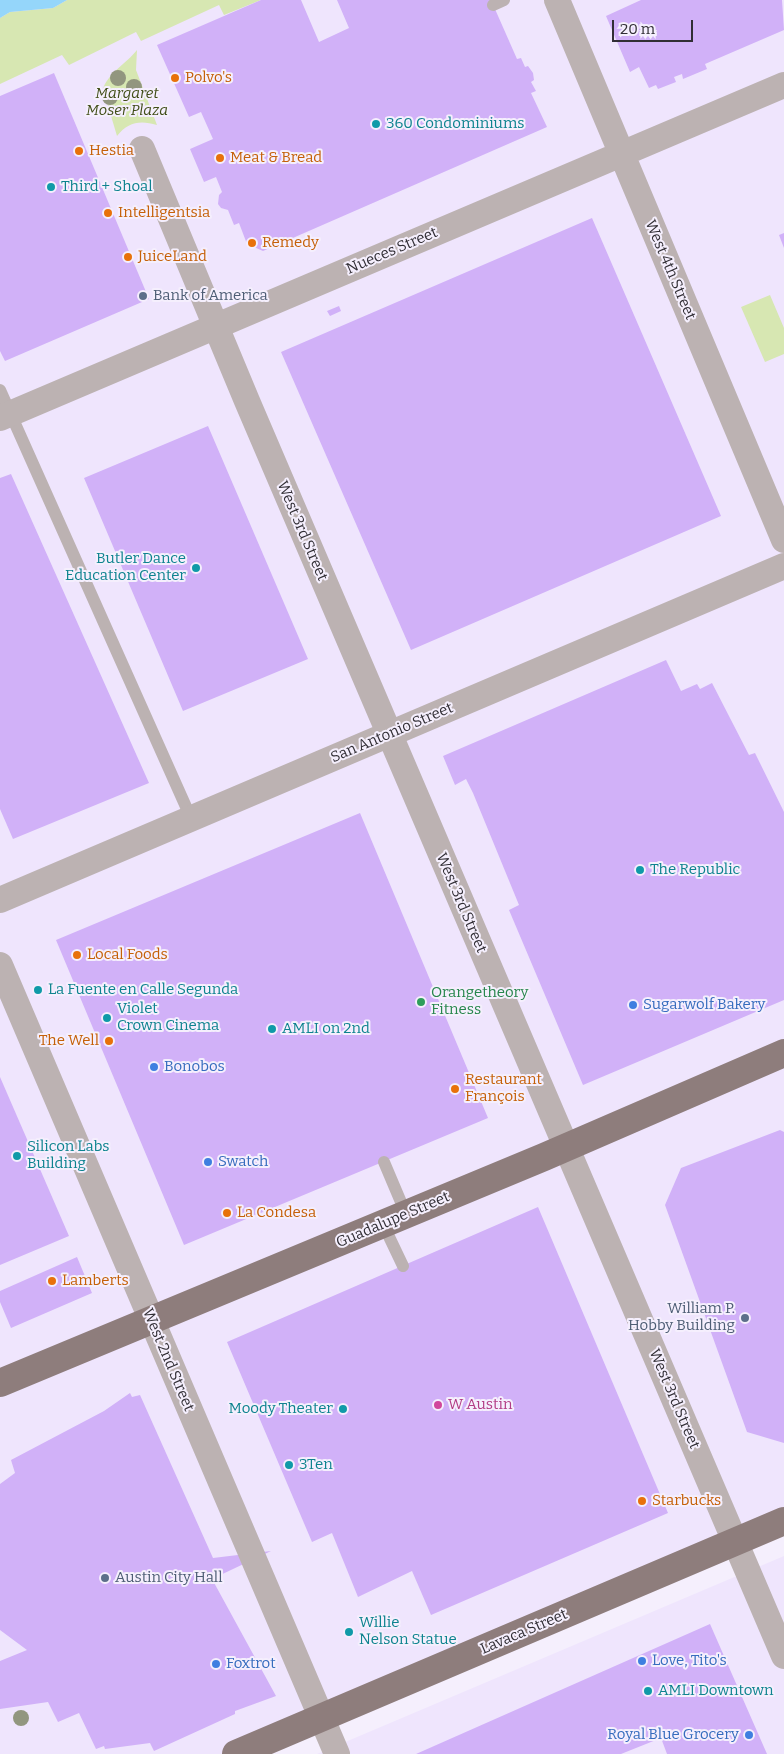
<!DOCTYPE html>
<html>
<head>
<meta charset="utf-8">
<style>
	body { margin:0 }
	#map { position:relative; width:784px; height:1754px; overflow:hidden; background:#f5effd; font-family:Bitter,serif }
	canvas { display:block }
	.scale { position:absolute; left:612px; top:20px; width:81px; height:22px; box-sizing:border-box; border:2px solid #312e35; border-top:0; padding-left:6px; font-size:15px; line-height:18px; white-space:nowrap; color:#312e35; -webkit-text-stroke:4px #f5effd; paint-order:stroke }
</style>
</head>
<body>
<div id="map">
<canvas width="784" height="1754"></canvas>
<div class="scale">20 m</div>
</div>
<script>
const ctx = document.querySelector('canvas').getContext('2d');
ctx.lineJoin = 'round';
function fill(path, color) { ctx.fillStyle = color; ctx.fill(path, 'evenodd'); }
function trace(path, color, width, dash) { ctx.strokeStyle = color; ctx.lineWidth = width; ctx.lineCap = dash ? 'butt' : 'round'; ctx.setLineDash(dash || []); ctx.stroke(path); }
function label(font, color, halo, rows, align = 'center') {
  ctx.font = font + ' Bitter,serif'; ctx.lineWidth = 4; ctx.setLineDash([]); ctx.textBaseline = 'middle'; ctx.strokeStyle = halo; ctx.fillStyle = color; for (const [text, x, y, turn = 0] of rows) {
    ctx.save(); ctx.translate(x, y); ctx.rotate((+turn || 0) * Math.PI / 180); ctx.textAlign = isNaN(turn) ? turn : align; if (halo) ctx.strokeText(text, 0, 0); ctx.fillText(text, 0, 0); ctx.restore();
  }
}
fill(new Path2D(`
	M 0,0 L 784,0 L 784,1531 L 260,1754 L 0,1754 Z
	M 784,1556 L 784,1754 L 317,1754 Z`), '#efe5fd');
fill(new Path2D(`
	M 67,0 L 261,0 L 224,15 L 219,5 L 141,41 L 136,32 L 69,65 L 62,55 L 0,84 L 0,18 L 10,12 L 53,8 Z
	M 137,50 L 136,70 L 157,125 C 140,120 128,122 117,136 L 103,89 C 108,73 126,64 137,50 Z
	M 770,295 L 784,328 L 784,354 L 765,362 L 741,307 Z`), '#d7e7b2');
fill(new Path2D(`
	M 0,0 L 67,0 L 53,8 L 10,12 L 0,18 Z`), '#95d6fa');
fill(new Path2D(`
	M 261,0 L 301,0 L 319,42 L 349,28 L 337,0 L 491,0 L 517,59 L 521,58 L 525,67 L 528,66 L 533,73 L 534,80 L 531,82 L 536,91 L 531,93 L 547,127 L 263,251 L 247,244 L 239,223 L 234,225 L 228,210 L 221,208 L 218,204 L 219,195 L 222,192 L 216,177 L 204,182 L 190,149 L 213,139 L 201,112 L 189,117 L 157,45 Z
	M 641,0 L 782,0 L 784,30 L 705,64 L 707,69 L 683,79 L 682,74 L 674,77 L 676,82 L 658,89 L 656,85 L 649,88 L 639,67 L 630,72 L 606,16 Z
	M 54,73 L 149,299 L 5,361 L 0,351 L 0,96 Z
	M 592,218 L 721,516 L 411,650 L 281,352 Z
	M 784,233 L 784,248 L 779,235 Z
	M 339,306 L 341,311 L 330,316 L 327,311 Z
	M 208,426 L 308,659 L 183,711 L 84,478 Z
	M 11,474 L 149,783 L 13,839 L 0,809 L 0,478 Z
	M 666,660 L 681,691 L 697,684 L 700,689 L 712,683 L 749,755 L 755,753 L 784,812 L 784,1000 L 583,1085 L 509,910 L 519,905 L 473,793 L 466,779 L 455,785 L 443,756 Z
	M 360,813 L 488,1118 L 184,1245 L 56,940 Z
	M 0,1077 L 69,1236 L 0,1265 Z
	M 780,1130 L 784,1132 L 784,1443 L 747,1432 L 665,1205 L 681,1168 Z
	M 538,1207 L 668,1513 L 431,1615 L 412,1571 L 358,1597 L 332,1533 L 312,1542 L 227,1342 Z
	M 77,1257 L 92,1293 L 11,1328 L 0,1302 L 0,1291 Z
	M 130,1393 L 132,1397 L 140,1395 L 213,1558 L 271,1551 L 212,1579 L 276,1696 L 235,1711 L 235,1714 L 154,1751 L 150,1743 L 105,1749 L 104,1746 L 96,1749 L 79,1713 L 58,1722 L 48,1702 L 0,1709 L 0,1661 L 27,1650 L 0,1630 L 0,1484 L 15,1473 L 11,1460 L 104,1411 Z
	M 710,1624 L 767,1754 L 667,1754 L 661,1738 L 621,1754 L 416,1754 Z`), '#d1b1f8');
trace(new Path2D(`
	M 493,5 L 504,0
	M 0,390 L 191,818
	M 384,1162 L 406,1214
	M 383,1224 L 403,1266`), '#bcb2b2', 12);
trace(new Path2D(`
	M 557,0 L 784,540
	M 142,149 L 247,401 L 784,1656
	M 0,418 L 784,85
	M 0,900 L 784,566
	M 0,965 L 337,1754`), '#bcb2b2', 26);
trace(new Path2D(`
	M 0,1383 L 544,1157 L 784,1053
	M 236,1754 L 784,1521`), '#8e7d7c', 28);
ctx.fillStyle = '#92967f';
for (const [x, y] of [
	[118,78],
	[134,87],
	[110,97],
	[21,1718]
]) { ctx.beginPath(); ctx.arc(x, y, 8, 0, 2 * Math.PI); ctx.fill(); }
for (const [x, y, r, color] of [
	[175,78,5,"#e8710a"],
	[376,124,5,"#0f9aa8"],
	[79,151,5,"#e8710a"],
	[220,158,5,"#e8710a"],
	[51,187,5,"#0f9aa8"],
	[108,213,5,"#e8710a"],
	[252,243,5,"#e8710a"],
	[128,257,5,"#e8710a"],
	[143,296,5,"#5c6f8a"],
	[196,568,5,"#0f9aa8"],
	[640,870,5,"#0f9aa8"],
	[77,955,5,"#e8710a"],
	[38,990,5,"#0f9aa8"],
	[421,1002,5,"#2e9e5b"],
	[633,1005,5,"#3f7fe0"],
	[107,1018,5,"#0f9aa8"],
	[272,1029,5,"#0f9aa8"],
	[109,1041,5,"#e8710a"],
	[154,1067,5,"#3f7fe0"],
	[455,1089,5,"#e8710a"],
	[17,1156,5,"#0f9aa8"],
	[208,1162,5,"#3f7fe0"],
	[227,1213,5,"#e8710a"],
	[52,1281,5,"#e8710a"],
	[745,1318,5,"#5c6f8a"],
	[438,1405,5,"#d1479c"],
	[343,1409,5,"#0f9aa8"],
	[289,1465,5,"#0f9aa8"],
	[642,1501,5,"#e8710a"],
	[105,1578,5,"#5c6f8a"],
	[349,1632,5,"#0f9aa8"],
	[642,1661,5,"#3f7fe0"],
	[216,1664,5,"#3f7fe0"],
	[648,1691,5,"#0f9aa8"],
	[749,1735,5,"#3f7fe0"]
]) { const dot = new Path2D(); dot.arc(x, y, r, 0, 2 * Math.PI); ctx.fillStyle = color; ctx.fill(dot); trace(dot, '#f5effd', 2); }
label('15px', '#c56008', '#f5effd', [
	["Polvo's",185,78],
	["Hestia",89,151],
	["Meat & Bread",230,158],
	["Intelligentsia",118,213],
	["Remedy",262,243],
	["JuiceLand",138,257],
	["Local Foods",87,955],
	["The Well",99,1041,"right"],
	["Restaurant",465,1080],
	["François",465,1097],
	["La Condesa",237,1213],
	["Lamberts",62,1281],
	["Starbucks",652,1501]
], 'left');
label('italic 15px', '#414e18', '#f5effd', [
	["Margaret",127,94],
	["Moser Plaza",127,111]
]);
label('15px', '#0d838f', '#f5effd', [
	["360 Condominiums",386,124],
	["Third + Shoal",61,187],
	["Butler Dance",186,559,"right"],
	["Education Center",186,576,"right"],
	["The Republic",650,870],
	["La Fuente en Calle Segunda",48,990],
	["Violet",117,1009],
	["Crown Cinema",117,1026],
	["AMLI on 2nd",282,1029],
	["Silicon Labs",27,1147],
	["Building",27,1164],
	["Moody Theater",333,1409,"right"],
	["3Ten",299,1465],
	["Willie",359,1623],
	["Nelson Statue",359,1640],
	["AMLI Downtown",658,1691]
], 'left');
label('15px', '#312e35', '#f5effd', [
	["Nueces Street",392,251,-23],
	["West 4th Street",670,270,67],
	["West 3rd Street",302,531,67],
	["San Antonio Street",392,733,-23],
	["West 3rd Street",461,903,67],
	["Guadalupe Street",393,1220,-23],
	["West 2nd Street",168,1360,67],
	["West 3rd Street",674,1399,67],
	["Lavaca Street",524,1632,-23]
]);
label('15px', '#4e5e75', '#f5effd', [
	["Bank of America",153,296],
	["William P.",735,1309,"right"],
	["Hobby Building",735,1326,"right"],
	["Austin City Hall",115,1578]
], 'left');
label('15px', '#27864d', '#f5effd', [
	["Orangetheory",431,993],
	["Fitness",431,1010]
], 'left');
label('15px', '#366cbe', '#f5effd', [
	["Sugarwolf Bakery",643,1005],
	["Bonobos",164,1067],
	["Swatch",218,1162],
	["Love, Tito's",652,1661],
	["Foxtrot",226,1664],
	["Royal Blue Grocery",739,1735,"right"]
], 'left');
label('15px', '#b23c85', '#f5effd', [
	["W Austin",448,1405]
], 'left');
</script>
</body>
</html>
